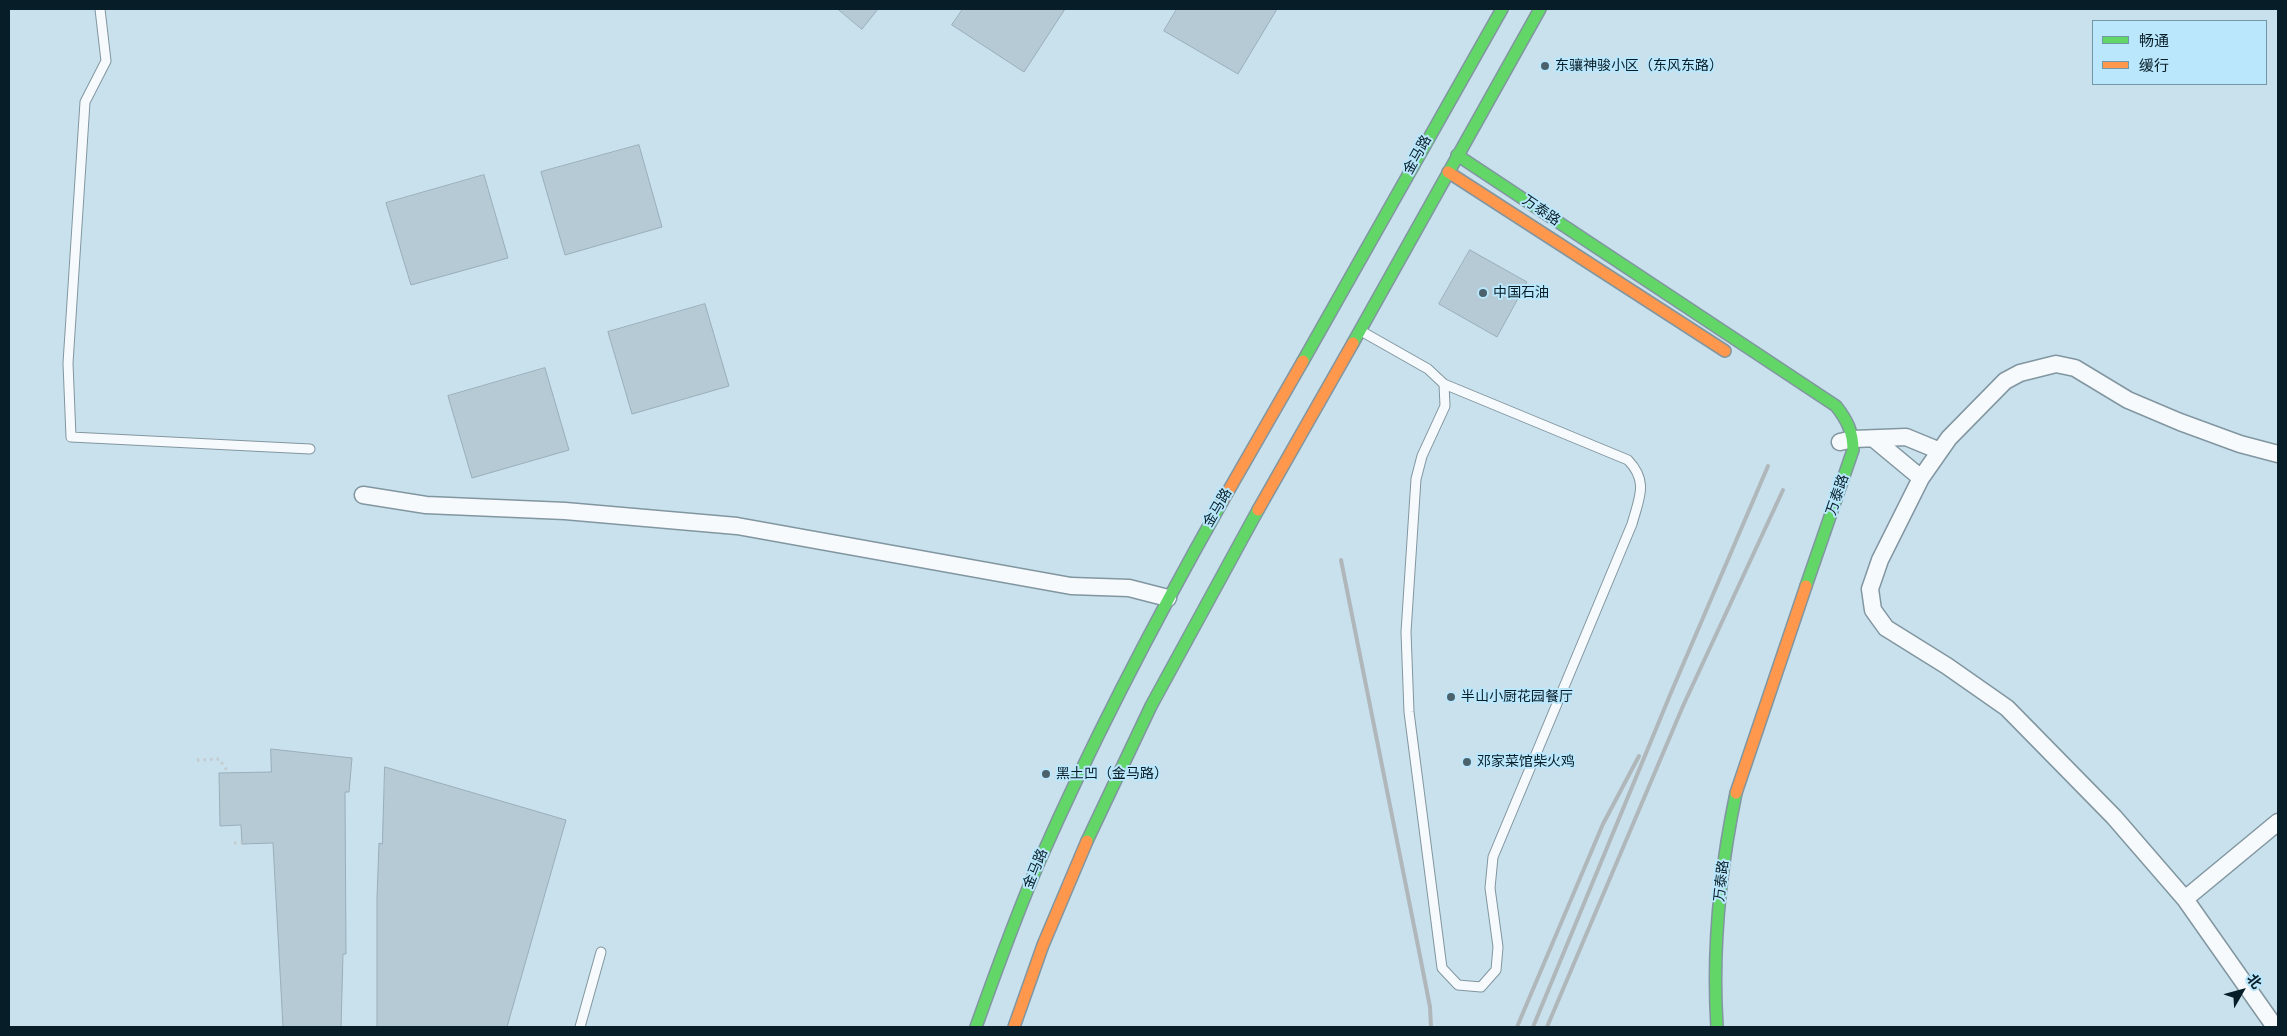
<!DOCTYPE html>
<html>
<head>
<meta charset="utf-8">
<style>
  body { margin:0 }
  #map { position:relative; width:2287px; height:1036px; overflow:hidden; background:#c9e1ed; font-family:"Varela Round","Noto Sans SC",sans-serif }
  canvas { display:block }
  .frame { position:absolute; inset:0; border:10px solid #071e28; pointer-events:none }
  .legend { position:absolute; left:2092px; top:20px; width:175px; height:65px; box-sizing:border-box; background:#bae7fc; border:1px solid #7297a7; margin:0; padding:6px 9px; list-style:none; font-size:15px; color:#071e28 }
  .legend li { display:flex; align-items:center; gap:10px; height:25px }
  .legend b { width:25px; border:1px solid #7297a7 }
  .north { position:absolute; left:2217px; top:966px; width:50px; height:50px; -webkit-text-stroke:4px #bae7fc; paint-order:stroke; rotate:52deg; font-size:14px; font-weight:700; line-height:20px; text-align:center; color:#071e28 }
  .north::after { content:''; display:block; margin:auto; width:18px; height:22px; background:#071e28; clip-path:polygon(50% 0,100% 100%,50% 72%,0 100%) }
</style>
</head>
<body>
<div id="map">
<canvas width="2287" height="1036"></canvas>
<div class="frame"></div>
<ul class="legend">
<li><b style="height:6px;background:#63d668"></b>畅通</li>
<li><b style="height:6px;background:#ff974d"></b>缓行</li>
</ul>
<div class="north">北</div>
</div>
<script>
const ctx = document.querySelector('canvas').getContext('2d');
ctx.lineJoin = 'round';
function fill(path, color) { ctx.fillStyle = color; ctx.fill(path, 'evenodd'); }
function trace(path, color, width, dash) { ctx.strokeStyle = color; ctx.lineWidth = width; ctx.lineCap = dash ? 'butt' : 'round'; ctx.setLineDash(dash || []); ctx.stroke(path); }
function write(font, color, halo, rows, align = 'center') {
  ctx.font = font + ' "Varela Round","Noto Sans SC",sans-serif'; ctx.lineWidth = 4; ctx.setLineDash([]); ctx.textBaseline = 'middle'; ctx.strokeStyle = halo; ctx.fillStyle = color; for (const [text, x, y, turn = 0] of rows) {
    ctx.save(); ctx.translate(x, y); ctx.rotate((+turn || 0) * Math.PI / 180); ctx.textAlign = isNaN(turn) ? turn : align; if (halo) ctx.strokeText(text, 0, 0); ctx.fillText(text, 0, 0); ctx.restore();
  }
}
const building = new Path2D(`
  M838,9H878L862,29Z
  M963,9H1065L1024,72L952,25Z
  M1177,9H1277L1238,74L1164,31Z
  M639,145L662,227L565,255L541,172Z
  M484,175L508,258L411,285L386,203Z
  M1470,250L1527,282L1497,337L1439,304Z
  M705,304L729,386L632,414L608,332Z
  M545,368L569,450L472,478L448,396Z
  M271,749L352,758L349,792H345L346,954H343L341,1027H283L273,843L242,844L241,825L220,826L219,773L271,772Z
  M385,767L566,820L507,1027H377V898L379,843L382,844Z`);
const path = new Path2D(`
  M197,760L219,759L229,773
  M234,843H242`);
const lane = new Path2D(`
  M100,9L106,61L85,102L68,363L71,437L310,449
  M1361,331L1428,369L1444,384L1445,406L1422,456L1416,479L1406,632L1409,712L1442,968L1458,985L1481,987L1496,970L1498,947L1490,888L1493,857L1632,524C1639,498 1649,482 1628,460L1444,384
  M580,1027L601,952`);
const street = new Path2D(`
  M1874,439L1921,478
  M1840,442L1853,439L1906,437L1940,451
  M363,495L426,505L565,511L737,526L1071,586L1129,588L1168,598
  M2185,899L2278,822
  M2275,1027L2185,899L2114,817L2007,708L1947,666L1886,628L1873,610L1870,589L1880,560L1921,478L1949,438L2005,381L2020,373L2056,364L2075,368L2128,400L2180,422L2240,444L2278,454`);
const fast = new Path2D(`
  M1457,155L1836,406C1847,420 1853,432 1853,450L1806,586
  M1353,343L1540,9
  M1303,361L1502,9
  M1087,841L1151,706L1258,510
  M976,1027C996,971 1016,915 1040,860C1094,737 1156,619 1222,502
  M1717,1027C1712,949 1720,870 1736,793`);
const slow = new Path2D(`
  M1448,172L1725,351
  M1222,502L1303,361
  M1258,510L1353,343
  M1736,793L1806,586
  M1014,1027L1043,945L1087,841`);
const rail = new Path2D(`
  M1341,560L1419,951L1430,1007L1431,1027
  M1517,1027L1603,824L1639,756
  M1533,1027L1670,695L1768,466
  M1547,1027L1683,706L1783,490`);
const markers = [
  [1545,66,5,"#4b626d"],
  [1483,293,5,"#4b626d"],
  [1451,697,5,"#4b626d"],
  [1467,762,5,"#4b626d"],
  [1046,774,5,"#4b626d"]
];
const poiNames = [
  ["东骧神骏小区（东风东路）",1555,66],
  ["中国石油",1493,293],
  ["半山小厨花园餐厅",1461,697],
  ["邓家菜馆柴火鸡",1477,762],
  ["黑土凹（金马路）",1056,774]
];
const streetNames = [
  ["金马路",1418,155,-61],
  ["万泰路",1541,211,34],
  ["万泰路",1838,495,-71],
  ["金马路",1218,508,-60],
  ["金马路",1036,869,-68],
  ["万泰路",1722,881,-84]
];
fill(building, '#b5cad5');
trace(building, '#99aeb8', 1);
trace(lane, '#8196a0', 11);
trace(street, '#8196a0', 19);
trace(fast, '#8196a0', 14);
trace(slow, '#8196a0', 14);
trace(path, '#c4ccd0', 3, [2.5, 4]);
trace(lane, '#f7fafc', 9);
trace(street, '#f7fafc', 16);
trace(fast, '#63d668', 11);
trace(slow, '#ff974d', 11);
trace(rail, '#b0b7bb', 4);
for (const [x, y, r, color] of markers) { const dot = new Path2D(); dot.arc(x, y, r, 0, 2 * Math.PI); ctx.fillStyle = color; ctx.fill(dot); trace(dot, '#bae7fc', 2); }
write('14px', '#071e28', '#bae7fc', poiNames, 'left');
write('14px', '#071e28', '#bae7fc', streetNames);
</script>
</body>
</html>
